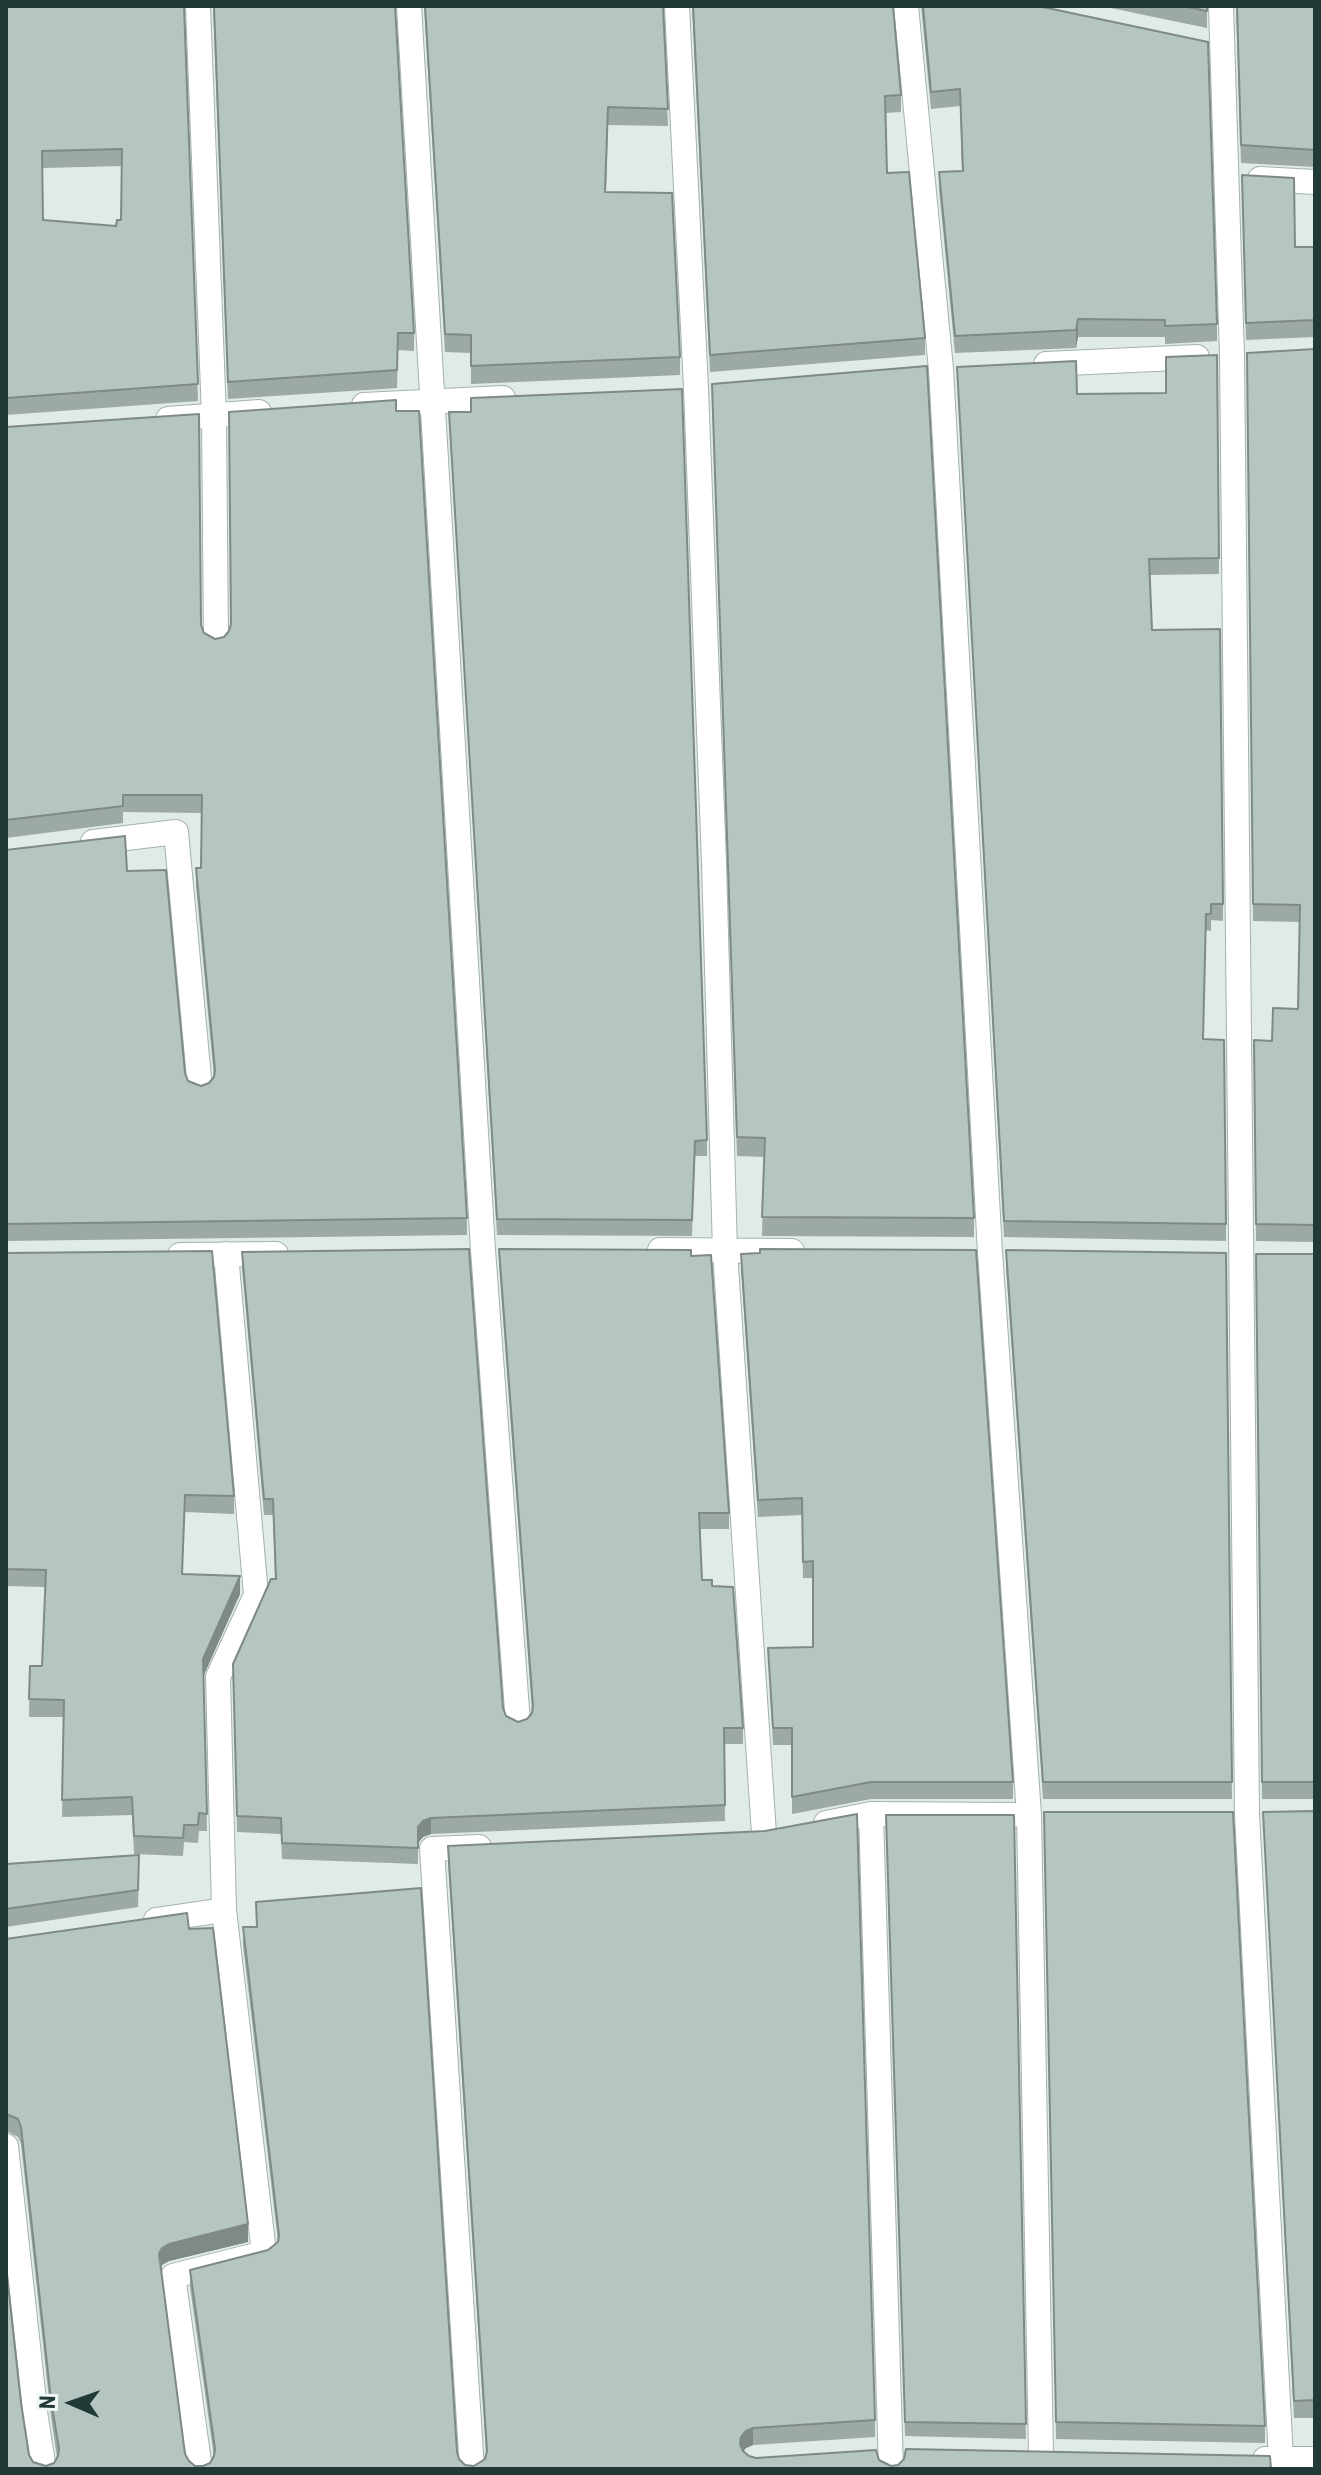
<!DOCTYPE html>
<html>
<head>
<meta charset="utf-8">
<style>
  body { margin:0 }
  #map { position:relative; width:1321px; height:2475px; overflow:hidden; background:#e0eae8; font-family:"Roboto Condensed",sans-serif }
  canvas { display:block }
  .frame { position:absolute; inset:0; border:8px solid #213a38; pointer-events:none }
  .north { position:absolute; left:32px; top:2363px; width:80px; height:80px; -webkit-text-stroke:6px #f0f7f5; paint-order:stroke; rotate:272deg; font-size:22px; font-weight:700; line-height:32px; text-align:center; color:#213a38 }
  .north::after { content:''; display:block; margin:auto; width:28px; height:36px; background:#213a38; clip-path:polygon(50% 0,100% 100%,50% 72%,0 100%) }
</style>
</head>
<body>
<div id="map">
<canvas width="1321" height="2475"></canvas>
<div class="frame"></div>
<div class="north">N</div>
</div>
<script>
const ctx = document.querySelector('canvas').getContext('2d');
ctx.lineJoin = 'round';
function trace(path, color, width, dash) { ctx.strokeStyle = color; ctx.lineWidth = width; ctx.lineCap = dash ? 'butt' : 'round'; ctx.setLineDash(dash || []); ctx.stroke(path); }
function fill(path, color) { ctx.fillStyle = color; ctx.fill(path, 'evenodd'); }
const minor = new Path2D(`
  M198,6L214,416L216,642
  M409,6L483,1250L518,1723
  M677,6L696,388L714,863L725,1251L764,1834
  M906,6L941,369L990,1252L1029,1815L1041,2455
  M1221,6L1232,356L1247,1814L1281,2459
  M1260,179L1315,182
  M1046,364L1197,357
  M364,405L503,398
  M168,419L259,412
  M93,842L176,832L200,1089
  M660,1250L792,1251
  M180,1255L276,1254
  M871,1814L891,2469
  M826,1823L871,1814L1013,1815
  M156,1920L224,1910
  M6,2146L36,2419L44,2469
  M1265,2459H1315
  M200,2469L173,2276L264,2253L224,1910L218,1677L256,1595L226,1254
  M472,2469L432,1849L479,1847`);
const wall = new Path2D(`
  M6,6H184L198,401L6,415ZM122,166L121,220L116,226L43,220L42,168Z
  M213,6H395L414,333V351L398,350L397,388L228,399Z
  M424,6H663L668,126L608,125L606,192L680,357V375L471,384V353L445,352Z
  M692,6H893L901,95V112L886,113L887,173L925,338V355L710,372Z
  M921,6H1038L1217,324V341L1165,344V337H1078L1076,348L955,353L939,189V172L962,171L960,106L931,109Z
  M1101,6H1207V28Z
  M1236,6H1315V167L1241,163Z
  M1242,193L1295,247H1315V337L1246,340Z
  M1315,349V1242L1256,1241L1254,1040L1272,1041L1298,1009L1300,922L1253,921L1247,353Z
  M1217,355L1219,574L1150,575L1152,630L1223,904V921L1211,920V931L1206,930L1203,1039L1226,1224V1241L1004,1237L957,367L1077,394L1166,393Z
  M712,384L974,1218V1237L762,1236L764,1157L737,1156Z
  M396,411L467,1218V1235L6,1241V850L127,871L188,1081L201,1086L209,1083L214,1077L196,886V868H201V813L123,812V823L6,838V427L201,625L204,633L215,639L224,637Z
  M449,412L707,1140V1156H695L692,1236L497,1235Z
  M499,1249L691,1256L729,1513V1529H700L702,1580L712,1586L743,1728V1744H724L725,1821L431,1834L423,1837L418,1843V1864L282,1859L281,1834L237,1832L233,1664L275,1579L273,1515H264L242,1268V1252L503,1708L506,1716L518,1722L527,1719L532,1711L499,1265Z
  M1006,1250L1226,1253L1232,1799H1043L1006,1267Z
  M6,1253L234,1496V1514L185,1512L182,1574L240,1594L203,1676L207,1831H199L198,1843L184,1842L183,1856L134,1854L132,1815L62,1817L64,1717H29L30,1666H42L45,1587L6,1586Z
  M741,1254L1013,1782V1799H871L792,1814V1745H773L768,1648L813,1647V1578H803L802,1515L758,1517L741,1270Z
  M1256,1254H1315V1799H1262Z
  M1315,1811V2418H1294L1263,1812Z
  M1044,1812L1265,2426V2443L1056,2439Z
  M1014,1815L1026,2439L905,2436L886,1829Z
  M448,1846L875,2420V2437L753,2445L746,2448L743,2452L749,2456L756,2458L879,2460L891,2466L6,2469L21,2403L29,2455L33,2462L46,2466L54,2463L57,2457L51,2417L21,2144L18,2137L6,2131V1939L189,1929L248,2242L169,2261L162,2265L161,2268L185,2454L189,2461L195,2466H203L210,2463L214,2457L190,2287V2270L268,2250L278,2242L243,1945V1927H256V1902L459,2459L465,2465L474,2466L485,2459L486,2454L448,1863Z
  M6,1864L139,1873L138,1907L6,1927Z`);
const shadedWall = new Path2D(`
  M1078,319V337L1076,348V330Z
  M240,1576V1594L203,1677V1659Z
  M431,1818V1834L423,1837L418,1843V1864V1827L423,1821Z
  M248,2224V2242L169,2261L162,2265L159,2272V2254L162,2248L169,2244Z
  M753,2428V2445L746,2448L741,2454L740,2444L741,2437L746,2431Z`);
const building = new Path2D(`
  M6,6H184L198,384L6,398ZM122,149L121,220H117L116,226L43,220L42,151Z
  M214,6H395L414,333H398L397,370L228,382Z
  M425,6H663L668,109L608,107L605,192L672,193L680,357L471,366V335L445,334Z
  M693,6H893L901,95L885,96L887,173L909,172L925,338L710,355Z
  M923,6H1038L1208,42L1217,324L1165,326V320L1078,319L1076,330L955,336L939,172L963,171L960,89L931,92Z
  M1183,6H1207V11Z
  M1237,6H1315V150L1241,145Z
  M1242,175L1294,178L1295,247H1315V320L1246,323Z
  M1315,349V1225L1256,1224L1254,1040L1272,1041L1273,1008L1298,1009L1300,905L1253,904L1247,353Z
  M1217,355L1219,558L1149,559L1152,630L1220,629L1223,904H1211V914H1206L1203,1039L1224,1040L1226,1224L1004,1221L957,367L1076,361L1077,394L1166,393V357Z
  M927,366L974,1218L762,1217L765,1138L737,1137L712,384Z
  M682,389L707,1140L695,1141L692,1220L497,1219L449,412H471V398Z
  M396,400V411H419L467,1218L6,1224V850L125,836L127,871L166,870L185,1073L188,1081L201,1086L209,1083L214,1077L215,1070L196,868H201L202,795H123V806L6,820V427L199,414L201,625L204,633L215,639L224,637L229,631L231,624L229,412Z
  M469,1249L503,1708L506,1716L518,1722L527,1719L532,1713L533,1706L499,1249L691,1250V1256L711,1255L729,1513H699L702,1580H712V1586L733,1587L743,1728H724L725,1805L431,1818L423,1821L418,1827V1848L282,1843L281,1818L237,1816L233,1664L271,1579H276L273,1499H264L242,1252Z
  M760,1249L976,1250L1013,1782H871L792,1797V1728H773L768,1648L813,1647V1561L803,1562L802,1498L758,1500L741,1254L760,1253Z
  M1006,1250L1226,1253L1232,1782H1043Z
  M212,1251L234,1496L185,1495L182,1574L240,1576L203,1659L207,1814L199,1813L198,1825H184L183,1838L134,1836L132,1797L62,1800L64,1700L29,1699L30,1666H42L46,1570L6,1569V1253Z
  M1256,1254H1315V1782H1262Z
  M1315,1811V2400L1294,2401L1263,1812Z
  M1044,1812H1233L1265,2426L1056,2422Z
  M857,1814L875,2420L753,2428L746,2431L741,2437L740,2444L743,2451L749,2456L756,2458L876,2450L879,2460L891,2466L898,2465L904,2459L906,2449L1270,2456L1271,2469H6V2266L21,2403L29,2455L33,2462L46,2466L54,2463L58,2456L59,2449L51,2400L21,2127L18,2119L6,2114V1939L187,1913L189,1929L213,1928L248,2224L169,2244L162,2248L159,2254L185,2454L189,2461L195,2466H203L210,2463L214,2456L215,2449L190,2270L268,2250L278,2242L279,2235L243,1927H257L256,1902L421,1888L457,2452L459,2459L465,2465L474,2466L485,2459L487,2451L448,1846L765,1831Z
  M886,1815H1014L1026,2424L905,2422Z
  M139,1855L138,1890L6,1909V1864Z`);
trace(minor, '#a3b2b0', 26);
trace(minor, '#fff', 24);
fill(wall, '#9ca9a6');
fill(shadedWall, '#7f8a87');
fill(building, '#b5c5c1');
trace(building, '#7f8a87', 2);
</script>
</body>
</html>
